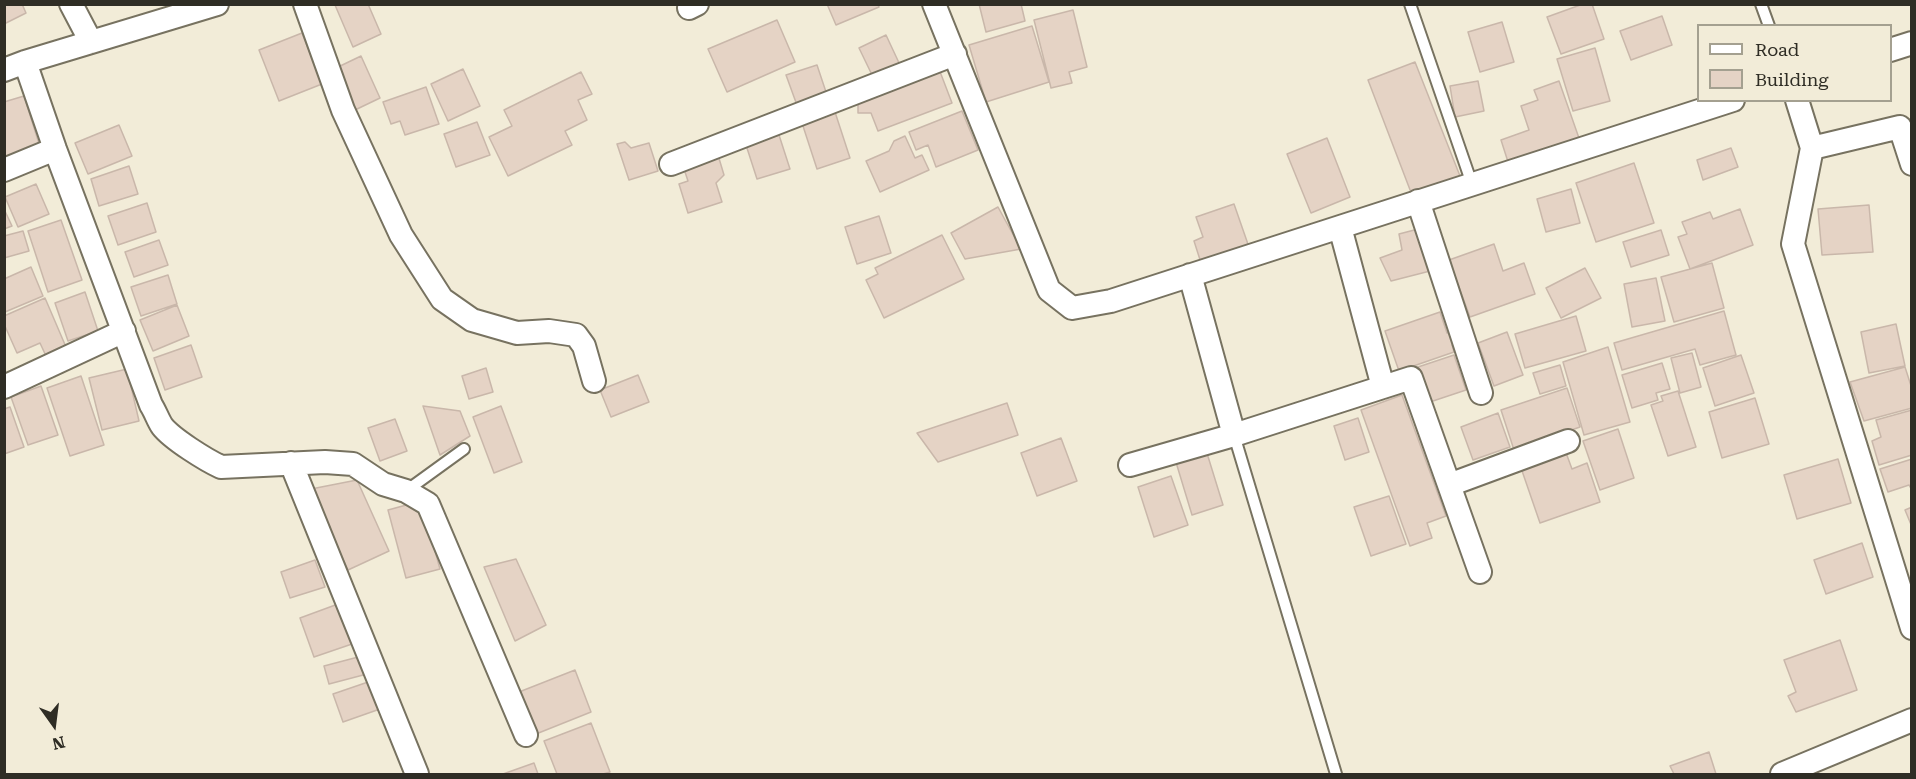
<!DOCTYPE html>
<html>
<head>
<meta charset="utf-8">
<style>
  body { margin:0 }
  #map { position:relative; width:1916px; height:779px; overflow:hidden; background:#f2ecd8; font-family:"Roboto Serif",serif }
  canvas { display:block }
  .frame { position:absolute; inset:0; border:6px solid #2f2d25; pointer-events:none }
  .legend { position:absolute; left:1697px; top:24px; width:195px; height:78px; box-sizing:border-box; background:#f2ecd8; border:2px solid #a4a090; margin:0; padding:8px 10px; list-style:none; font-size:18px; color:#2f2d25 }
  .legend li { display:flex; align-items:center; gap:12px; height:30px }
  .legend b { width:30px; border:2px solid #a4a090 }
  .north { position:absolute; left:24px; top:695px; width:60px; height:60px; -webkit-text-stroke:4px #f2ecd8; paint-order:stroke; rotate:166deg; font-size:16px; font-weight:700; line-height:24px; text-align:center; color:#2f2d25 }
  .north::after { content:''; display:block; margin:auto; width:21px; height:27px; background:#2f2d25; clip-path:polygon(50% 0,100% 100%,50% 72%,0 100%) }
</style>
</head>
<body>
<div id="map">
<canvas width="1916" height="779"></canvas>
<div class="frame"></div>
<ul class="legend">
<li><b style="height:8px;background:#fff"></b>Road</li>
<li><b style="height:16px;background:#e5d3c5"></b>Building</li>
</ul>
<div class="north">N</div>
</div>
<script>
const ctx = document.querySelector('canvas').getContext('2d');
ctx.lineJoin = 'round';
function fill(path, color) { ctx.fillStyle = color; ctx.fill(path, 'evenodd'); }
function trace(path, color, width, dash) { ctx.strokeStyle = color; ctx.lineWidth = width; ctx.lineCap = dash ? 'butt' : 'round'; ctx.setLineDash(dash || []); ctx.stroke(path); }
const building = new Path2D(`
  M4,4H22L26,13L4,24Z
  M337,4H368L381,34L353,47L335,5Z
  M827,4H878L879,7L836,25Z
  M979,4H1021L1025,21L986,32Z
  M1583,4H1592L1604,39L1561,54L1547,17Z
  M1073,10L1087,67L1069,72L1072,83L1051,88L1034,20Z
  M1662,16L1672,45L1631,60L1620,31Z
  M777,20L795,62L727,92L708,49Z
  M1502,22L1514,62L1480,72L1468,32Z
  M1032,26L1049,82L986,102L969,45Z
  M302,33L322,84L279,101L259,50Z
  M886,35L900,65L873,77L859,48Z
  M1595,48L1610,101L1573,111L1557,59Z
  M361,56L380,98L355,110L336,68Z
  M1415,62L1460,176L1412,195L1368,80Z
  M817,65L828,98L798,108L786,75Z
  M463,69L480,106L448,121L431,84Z
  M939,69L952,103L878,131L871,113H858V100Z
  M581,72L592,94L578,100L587,120L565,131L572,145L508,176L489,137L512,126L504,110Z
  M1478,81L1484,111L1455,117L1450,86Z
  M1559,81L1580,141L1509,165L1501,140L1529,130L1521,106L1538,100L1534,90Z
  M426,87L439,124L405,135L400,121L391,124L383,102Z
  M24,96L41,150L4,161V102Z
  M962,111L978,150L936,167L928,145L916,150L909,132Z
  M835,112L850,158L817,169L802,123Z
  M477,122L490,155L456,167L444,134Z
  M119,125L132,156L88,174L75,143Z
  M779,135L790,169L757,179L746,145Z
  M905,136L915,158L922,155L929,170L880,192L866,161L889,151L894,141Z
  M1327,138L1350,197L1311,213L1287,154Z
  M625,142L631,148L649,143L658,171L629,180L617,144Z
  M1731,148L1738,167L1703,180L1697,160Z
  M718,155L724,175L716,183L722,202L688,213L679,184L688,181L683,166Z
  M1634,163L1654,223L1596,242L1576,183Z
  M129,166L138,194L99,206L91,179Z
  M36,184L49,214L18,227L5,197Z
  M1571,189L1580,223L1546,232L1537,199Z
  M147,203L156,232L118,245L108,216Z
  M1234,204L1250,250L1202,266L1194,241L1203,237L1196,217Z
  M1869,205L1873,252L1822,255L1818,209Z
  M998,207L1021,249L965,259L951,233Z
  M4,209L12,226L4,229Z
  M1740,209L1753,245L1690,269L1678,237L1687,234L1682,222L1710,212L1713,219Z
  M879,216L891,253L857,264L845,227Z
  M61,220L82,280L48,292L28,231Z
  M1422,228L1434,270L1391,281L1380,258L1402,250L1399,234Z
  M1661,230L1669,255L1631,267L1623,242Z
  M23,231L29,251L4,258V236Z
  M942,235L964,279L884,318L866,280L878,274L875,268Z
  M159,240L168,265L134,277L125,252Z
  M1494,244L1503,271L1524,263L1535,294L1470,317L1449,260Z
  M1712,263L1724,308L1674,322L1661,277Z
  M31,267L43,296L5,312L4,279Z
  M1585,268L1601,298L1561,318L1546,288Z
  M168,275L177,304L141,316L131,287Z
  M1656,278L1665,321L1632,327L1624,284Z
  M85,292L98,331L68,341L55,303Z
  M45,298L66,347L46,356L40,343L17,353L4,324V316Z
  M177,305L189,336L153,351L140,320Z
  M1724,311L1736,355L1700,365L1695,349L1622,370L1614,343Z
  M1440,312L1447,333L1456,330L1460,342L1452,345L1454,352L1399,371L1385,331Z
  M1576,316L1586,351L1525,368L1515,334Z
  M1896,324L1905,366L1869,373L1861,332Z
  M1507,332L1523,375L1494,386L1478,343Z
  M191,345L202,377L165,390L154,358Z
  M1608,347L1630,422L1584,435L1563,362Z
  M1692,353L1701,387L1680,393L1671,358Z
  M1454,355L1466,390L1427,403L1415,368Z
  M1741,355L1754,393L1715,406L1703,368Z
  M1662,363L1670,389L1656,393L1658,400L1632,408L1622,375Z
  M1560,365L1566,386L1540,394L1533,373Z
  M1905,367L1912,389V408L1864,421L1850,382Z
  M486,368L493,392L469,399L462,376Z
  M127,369L139,421L102,430L89,378Z
  M638,375L649,402L611,417L600,390Z
  M81,376L104,445L70,456L47,388Z
  M41,386L58,435L28,445L11,397Z
  M1567,388L1580,427L1514,450L1501,410Z
  M1678,391L1696,447L1668,456L1651,405L1663,401L1661,396Z
  M1402,395L1446,516L1427,523L1432,538L1410,546L1361,410Z
  M1755,398L1769,444L1722,458L1709,412Z
  M1007,403L1018,435L938,462L917,433Z
  M423,406L460,411L470,436L440,455Z
  M501,406L522,462L494,473L473,417Z
  M10,407L24,447L4,454V409Z
  M1912,410V455L1879,465L1872,441L1881,437L1876,420Z
  M1498,413L1510,447L1473,460L1461,427Z
  M1358,418L1369,452L1345,460L1334,426Z
  M395,419L407,451L380,461L368,428Z
  M1618,429L1634,478L1600,490L1583,441Z
  M1061,438L1077,481L1037,496L1021,453Z
  M1206,450L1223,505L1192,515L1175,459Z
  M1565,450L1572,469L1587,463L1600,502L1540,523L1520,465Z
  M1838,459L1851,503L1797,519L1784,475Z
  M1912,459V490L1909,485L1888,492L1880,469Z
  M1171,476L1188,525L1154,537L1138,487Z
  M357,480L389,551L348,570L311,489Z
  M1389,496L1406,544L1371,556L1354,507Z
  M421,501L440,569L406,578L388,510Z
  M1912,507V527L1905,510Z
  M1862,543L1873,577L1826,594L1814,560Z
  M516,559L546,625L515,641L484,567Z
  M315,560L325,587L290,598L281,572Z
  M338,604L352,644L314,657L300,618Z
  M1840,640L1857,690L1796,712L1788,696L1796,692L1784,660Z
  M362,656L367,674L329,684L324,666Z
  M575,670L591,712L536,734L519,692Z
  M371,681L380,709L343,722L333,694Z
  M591,723L610,772L603,774H557L544,741Z
  M1709,752L1716,774H1674L1670,766Z
  M534,763L538,774H503Z`);
const lane = new Path2D(`
  M1410,4L1472,184
  M1761,4L1769,26
  M1234,435L1336,774
  M406,491L464,449`);
const street = new Path2D(`
  M71,4L91,42
  M305,4L343,110L401,235L442,299L472,320L517,333L549,331L576,335L584,346L594,381
  M934,4L1049,290L1072,308L1111,301L1733,100
  M689,8L697,4
  M1890,50L1912,43
  M25,62L55,149L151,405C155,411 158,420 162,426C172,439 206,460 221,467L325,462L353,464L383,484L406,491L428,504L526,735
  M4,70L25,62L217,4
  M1797,100L1812,148L1793,244L1912,628
  M1812,148L1900,127L1912,164
  M671,164L955,54
  M4,170L55,149
  M1418,201L1481,393
  M1340,227L1383,387
  M1190,275L1234,435
  M4,387L124,331
  M291,463L417,774
  M1130,465L1234,435L1411,378L1480,572
  M1449,485L1568,441
  M1782,774L1912,720`);
fill(building, '#e5d3c5');
trace(building, '#c9b7aa', 1.5);
trace(lane, '#777260', 14);
trace(street, '#777260', 26);
trace(lane, '#fff', 10);
trace(street, '#fff', 22);
</script>
</body>
</html>
